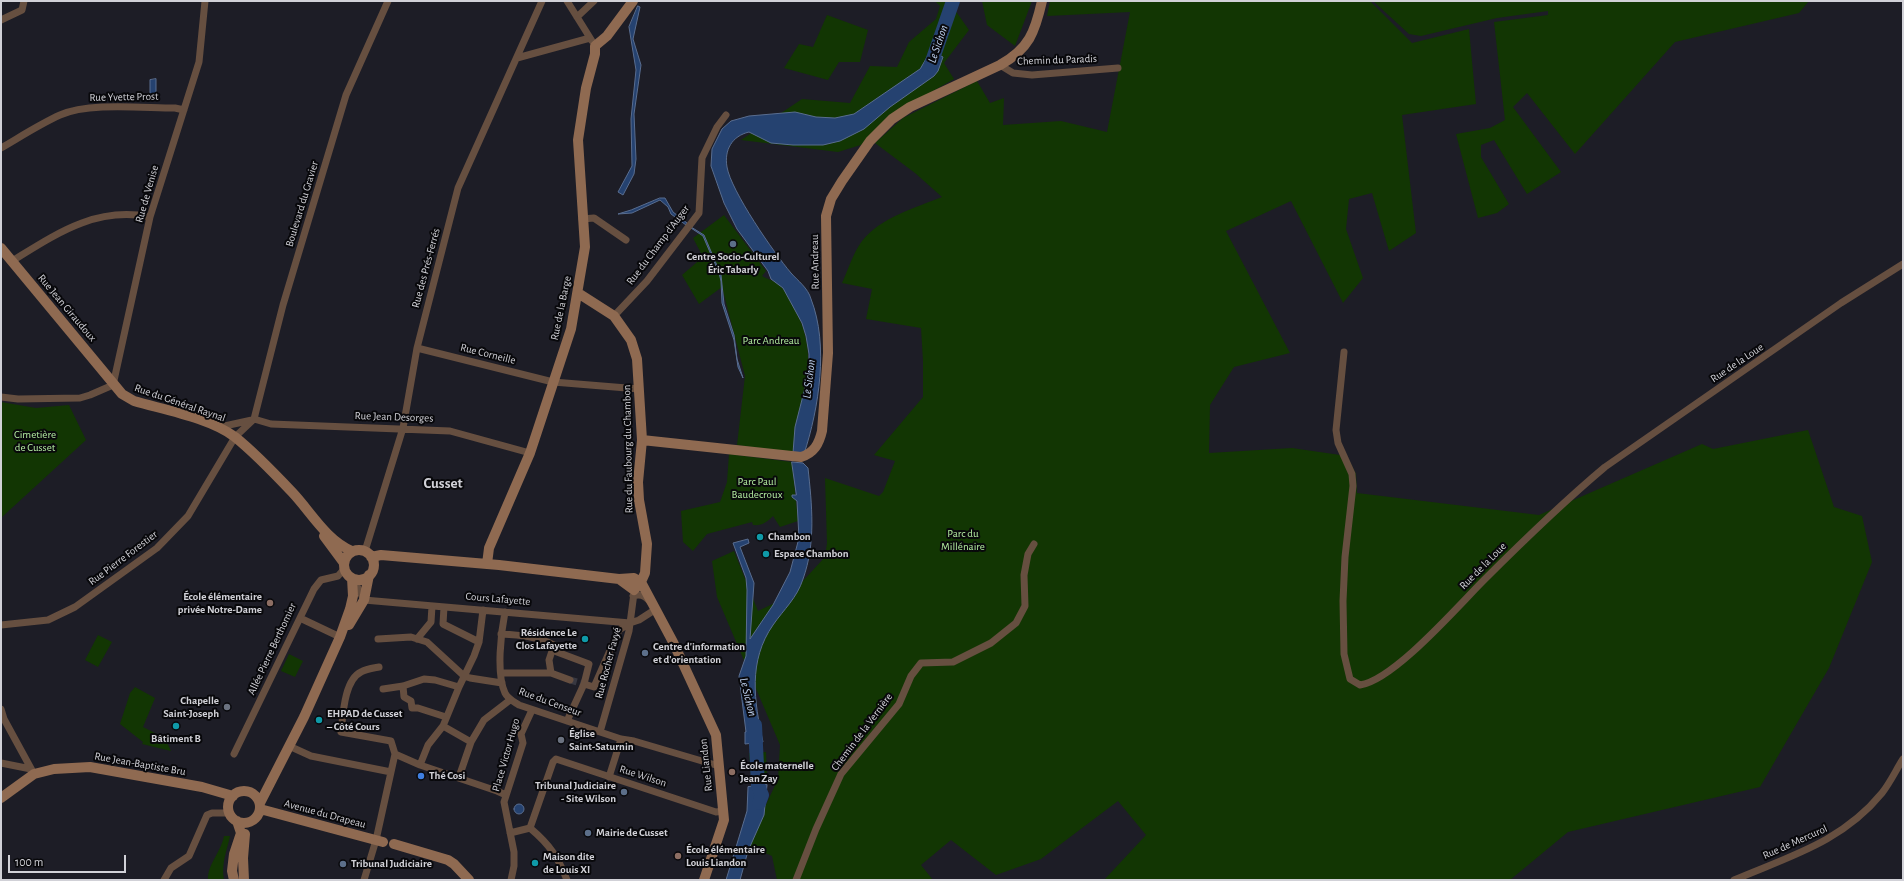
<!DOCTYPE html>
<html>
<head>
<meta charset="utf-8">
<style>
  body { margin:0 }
  #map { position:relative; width:1904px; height:881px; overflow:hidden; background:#1d1d26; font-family:"Alegreya Sans",sans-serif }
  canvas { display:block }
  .frame { position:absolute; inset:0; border:2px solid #d1d1d7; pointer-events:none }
  .scale { position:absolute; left:8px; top:855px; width:118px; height:18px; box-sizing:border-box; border:2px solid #d1d1d7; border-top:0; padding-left:5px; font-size:12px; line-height:14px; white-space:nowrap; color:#d1d1d7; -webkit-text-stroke:3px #08080b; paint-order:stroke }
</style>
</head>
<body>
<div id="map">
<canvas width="1904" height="881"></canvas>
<div class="frame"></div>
<div class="scale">100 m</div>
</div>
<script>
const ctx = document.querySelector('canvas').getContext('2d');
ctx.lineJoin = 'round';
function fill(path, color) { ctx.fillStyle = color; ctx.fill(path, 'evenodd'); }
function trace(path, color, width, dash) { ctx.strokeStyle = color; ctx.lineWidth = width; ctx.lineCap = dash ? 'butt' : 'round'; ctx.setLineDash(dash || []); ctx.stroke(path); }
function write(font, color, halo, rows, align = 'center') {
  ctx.font = font + ' "Alegreya Sans",sans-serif'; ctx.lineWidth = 4; ctx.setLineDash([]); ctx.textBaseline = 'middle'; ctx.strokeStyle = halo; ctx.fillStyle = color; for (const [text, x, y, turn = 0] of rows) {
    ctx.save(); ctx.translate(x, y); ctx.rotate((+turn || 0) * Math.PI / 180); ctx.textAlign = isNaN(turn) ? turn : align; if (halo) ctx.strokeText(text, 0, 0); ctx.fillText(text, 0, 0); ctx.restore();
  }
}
const green = new Path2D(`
  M935,1H954L955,10L969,30L944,63L954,79L891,115L864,144L838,152L741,140L802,99L850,103L870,66L897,67L909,42L936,19L940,6Z
  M982,1H1032L1015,46L987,25Z
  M1050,1H1370L1412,43L1469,29L1476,104L1402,115L1416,233L1389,251L1372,193L1349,199L1346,229L1363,278L1343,303L1291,201L1226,231L1290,353L1234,367L1210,405L1209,453L1292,448L1347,456L1356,474L1357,493L1539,515L1702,444L1713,449L1808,430L1834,507L1862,516L1872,562L1829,668L1760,787L1568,832L1510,880H1104L1146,835L1118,801L1041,859L996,875L951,840L921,865L933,880H777L772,856L747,845L778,779L780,745L717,597L712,561L734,551L758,611L789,596L825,557L827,543L825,478L879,496L883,492L895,461L874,455L923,397V361L921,328L866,319L872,289L842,283C848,270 853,253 862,241C881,217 915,208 942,197L915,173L875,143L903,118L977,81L990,103L1004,98L1003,125L1061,121L1107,132L1130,12L1047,16Z
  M1373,1H1809L1799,13L1675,42L1575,154L1527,93L1513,107L1561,172L1527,194L1494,140L1481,145V157L1509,204L1497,213L1478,218L1456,134L1490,128L1505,120L1494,22L1548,15V11L1497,18L1421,36L1409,34Z
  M827,15L868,30L860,62H839L828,80L784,68L799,44L813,47Z
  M724,215L766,271L762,276C767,279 773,280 778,284C785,289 789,298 793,306C824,360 799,398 793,453L737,445L745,376L722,287L699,304L682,275L703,257L693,238Z
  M1,402L36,408L69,405L86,440L1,518Z
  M729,454L792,462L798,521L780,527L773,516C767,522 762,526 753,525L752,522L707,534L693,551L683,542L681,511L720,502L727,482Z
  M98,635L112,642L98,667L85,660Z
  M289,654L303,661L295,677L281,671Z
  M135,687L155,698L143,727L165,738L171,751L142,744L143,742L120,724L130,693Z
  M766,752L767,777H751L749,753Z
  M224,836H230C227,851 221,863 224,880H208C207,865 221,852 224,836Z`);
const water = new Path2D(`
  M638,6L640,7L633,39L641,65L634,114L636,159L634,174L623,195L618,192L632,166L631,119L636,70L629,27Z
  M931,51L943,57L938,71L934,76L890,107L864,129L840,141L823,145H793L771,143L749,132C732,136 724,150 727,167C731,191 774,253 791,273C798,281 808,288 811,299C829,345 819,408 804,454L793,453L795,427L809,372V354L806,336L802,323L783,288L771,279L768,271L737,229L724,203L711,166L712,149L722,129L731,121L749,116L795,112L816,117L835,118L854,114L920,69Z
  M156,79V94H150V80Z
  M660,198H665L673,212L687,223L686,225L671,214L668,207L660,200L632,213L618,214L631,210Z
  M691,227L704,235L721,275L724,304L734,335L737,359L743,378L738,367L734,340L722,303L721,281L719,273L703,236L691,228Z
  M792,462L803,463L808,468C812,505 816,543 803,579C797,598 784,609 773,625C748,661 754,701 763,742L745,744V732H746L739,676L746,656L747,590L746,578L733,543L748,539L749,543L740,547L754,583L750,639L773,605L790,572L799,538L797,501L792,497V495H796Z
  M767,785L764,815L748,851L740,880H726L747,811L748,787Z
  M514 809a5 5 0 1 1 10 0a5 5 0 1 1-10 0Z`);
const river = new Path2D(`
  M929,70L953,1
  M755,725L758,786L762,795L759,803`);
const streetTunnel = new Path2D(`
  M570,680L584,684`);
const street = new Path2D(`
  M567,1L592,41
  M577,17L594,1
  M1,20L22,10L24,1
  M517,58L590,38
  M1000,65L1013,73L1032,75L1118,68
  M1,148C20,137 40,124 60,115C89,102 143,108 175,108L184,110
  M582,219L594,218L626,240
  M12,261C56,234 96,206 150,217
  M614,316L647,281L699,213L702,158L717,127L726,115
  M417,348L553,382L639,389
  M1344,352L1336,430L1338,443L1352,474L1353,486L1345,557L1343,601L1344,654L1350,679L1360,685C1394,680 1458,606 1484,580C1523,541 1562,503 1605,467L1841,303L1903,264
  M1,397L18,399L80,398L90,395L113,385L150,217L199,62L205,1
  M254,419L271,424L450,431L530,453
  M220,427L252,420
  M365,551L403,428L417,348L458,188L542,1
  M353,578L364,600L630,623
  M444,607L443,624L479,642
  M505,612C501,632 496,674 505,693C508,699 513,701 519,705L621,739L634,741L719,766
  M300,618L340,637
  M1,625L48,620L75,607L157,548L188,516L235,437L254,419L283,305L346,95L388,1
  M501,634C519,635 537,636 554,645L549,660L551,673
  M378,639L411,637L427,642L464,676L470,678L502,683
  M417,639L431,622L432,606
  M557,652L589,664L584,684
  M502,673H551L570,680
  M403,686L404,697L411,701L412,708H418L446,717
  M383,689L403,686L424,679L435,680L459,687
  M1,709L4,719L34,774
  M567,721L584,684L594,687L619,630L630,623L639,620L656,609C649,601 645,592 633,596
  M443,726L471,742
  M600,732L629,631L634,593
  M289,746L311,756L391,772
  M234,754L314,589L321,580L338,576L345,568
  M395,754L420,765L497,791L506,795
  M1,763L31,769
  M420,765L428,745L443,726L459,687L474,656L479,642L483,610
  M459,777L471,742L484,720L510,700
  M609,777L621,739
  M530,828L553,762L556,759L716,812L723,811
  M530,828C550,845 558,857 567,880
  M510,833L530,828
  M164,880L171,868L189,856L207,815L212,813H230
  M364,880L376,840L395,754L391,741L341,732C343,716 344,680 361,672C366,669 374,668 379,667
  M511,880L514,866V852L504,802L523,743L521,734L532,710
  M796,880L816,829L841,774L899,704L911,676L921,663L953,662L991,643L1016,623L1025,606L1024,575L1028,554L1034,544
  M1734,880C1790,856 1842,842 1882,793C1890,783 1896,770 1903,759`);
const secondary = new Path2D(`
  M1,248L122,394L134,401C165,410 210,418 235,437C255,453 274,473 292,492C311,512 326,540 352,551
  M578,293L614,316L631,340L637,359L642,440L638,482L639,500L647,544L645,573L641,582L634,590L619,579
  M642,440L801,457C814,453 819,444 822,431L828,353L826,216L831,199L842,181L870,141L892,119L910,107L1000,65C1029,49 1035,32 1042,1
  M324,536L344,563
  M344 565a15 15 0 1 1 30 0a15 15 0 1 1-30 0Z
  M371,557L381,555L499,565L619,579L634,578L641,582L673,642L716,735L724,820L704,880
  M487,564L489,548L530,453L571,329L585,247L578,140L586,88L595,54V46L607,36L633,1
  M349,625L364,600L369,575
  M228 807a16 16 0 1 1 32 0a16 16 0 1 1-32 0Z
  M1,798L34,774L54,769L90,767L202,787L233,796
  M260,803L304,717L340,637L350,609L353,596L352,578
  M260,809L383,842
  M394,844L448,860L454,864L469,880
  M234,880L232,871L234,854L241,833L237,821
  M244,880L243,858L245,834`);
const markers = [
  [733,244,4,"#5c6f8a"],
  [760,537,4,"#0f9aa8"],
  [766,554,4,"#0f9aa8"],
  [270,603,4,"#8d6e63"],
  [585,639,4,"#0f9aa8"],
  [645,653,4,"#5c6f8a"],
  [227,707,4,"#6b7280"],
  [319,720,4,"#0f9aa8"],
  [176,726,4,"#0f9aa8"],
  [561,740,4,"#6b7280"],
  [732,772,4,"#8d6e63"],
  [421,776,4,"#3f7fe0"],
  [624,792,4,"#5c6f8a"],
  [588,833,4,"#5c6f8a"],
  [678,856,4,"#8d6e63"],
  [535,863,4,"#0f9aa8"],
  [343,864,4,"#5c6f8a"]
];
const streetNames = [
  ["Chemin du Paradis",1057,60,-2],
  ["Rue Yvette Prost",124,97,-1],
  ["Rue de Venise",147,194,-74],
  ["Boulevard du Gravier",302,204,-73],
  ["Rue du Champ d'Auger",658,245,-53],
  ["Rue Andreau",815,262,-91],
  ["Rue des Prés-Ferrés",426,268,-75],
  ["Rue Jean Giraudoux",67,308,50],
  ["Rue de la Barge",561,308,-78],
  ["Rue Corneille",488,354,14],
  ["Rue de la Loue",1737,363,-34],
  ["Rue du Général Raynal",180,403,19],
  ["Rue Jean Desorges",394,417,2],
  ["Rue du Faubourg du Chambon",628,449,-91],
  ["Rue Pierre Forestier",123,558,-37],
  ["Rue de la Loue",1483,566,-45],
  ["Cours Lafayette",498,599,5],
  ["Allée Pierre Berthomier",272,649,-65],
  ["Rue Rocher Favyé",608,663,-75],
  ["Rue du Censeur",550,702,20],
  ["Chemin de la Vernière",862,732,-53],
  ["Place Victor Hugo",506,755,-74],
  ["Rue Jean-Baptiste Bru",140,764,10],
  ["Rue Liandon",706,765,-96],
  ["Rue Wilson",643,776,18],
  ["Avenue du Drapeau",325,814,15],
  ["Rue de Mercurol",1795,842,-24]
];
const poiNames = [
  ["Centre Socio-Culturel",733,257,"center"],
  ["Éric Tabarly",733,270,"center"],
  ["Chambon",768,537],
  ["Espace Chambon",774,554],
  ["École élémentaire",262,597,"right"],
  ["privée Notre-Dame",262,610,"right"],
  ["Résidence Le",577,633,"right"],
  ["Clos Lafayette",577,646,"right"],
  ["Centre d'information",653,647],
  ["et d'orientation",653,660],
  ["Chapelle",219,701,"right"],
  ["Saint-Joseph",219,714,"right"],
  ["EHPAD de Cusset",327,714],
  ["– Côté Cours",327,727],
  ["Église",569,734],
  ["Saint-Saturnin",569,747],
  ["Bâtiment B",176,739,"center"],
  ["École maternelle",740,766],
  ["Jean Zay",740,779],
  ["Thé Cosi",429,776],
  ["Tribunal Judiciaire",616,786,"right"],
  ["- Site Wilson",616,799,"right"],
  ["Mairie de Cusset",596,833],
  ["École élémentaire",686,850],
  ["Louis Liandon",686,863],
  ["Maison dite",543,857],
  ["de Louis XI",543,870],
  ["Tribunal Judiciaire",351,864]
];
const parkNames = [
  ["Parc Andreau",771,341],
  ["Cimetière",35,435],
  ["de Cusset",35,448],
  ["Parc Paul",757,482],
  ["Baudecroux",757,495],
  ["Parc du",963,534],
  ["Millénaire",963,547]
];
const waterNames = [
  ["Le Sichon",938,44,-71],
  ["Le Sichon",809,379,-83],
  ["Le Sichon",748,697,76]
];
const districtNames = [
  ["Cusset",443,483]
];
fill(green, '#123603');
fill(water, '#254270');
trace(water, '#596d8f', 1);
trace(river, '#254270', 14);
trace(streetTunnel, '#383841', 7, [7, 3.5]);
trace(street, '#664f40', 7);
trace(secondary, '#8f6a51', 10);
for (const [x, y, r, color] of markers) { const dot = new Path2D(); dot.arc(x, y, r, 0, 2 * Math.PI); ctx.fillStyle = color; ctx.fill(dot); trace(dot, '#08080b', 1.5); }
write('11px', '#d1d1d7', '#08080b', streetNames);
write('bold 11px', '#d1d1d7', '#08080b', poiNames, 'left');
write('11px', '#b5eea2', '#08080b', parkNames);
write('italic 12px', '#c0d3f1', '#08080b', waterNames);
write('bold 15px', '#d1d1d7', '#08080b', districtNames);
</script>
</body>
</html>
